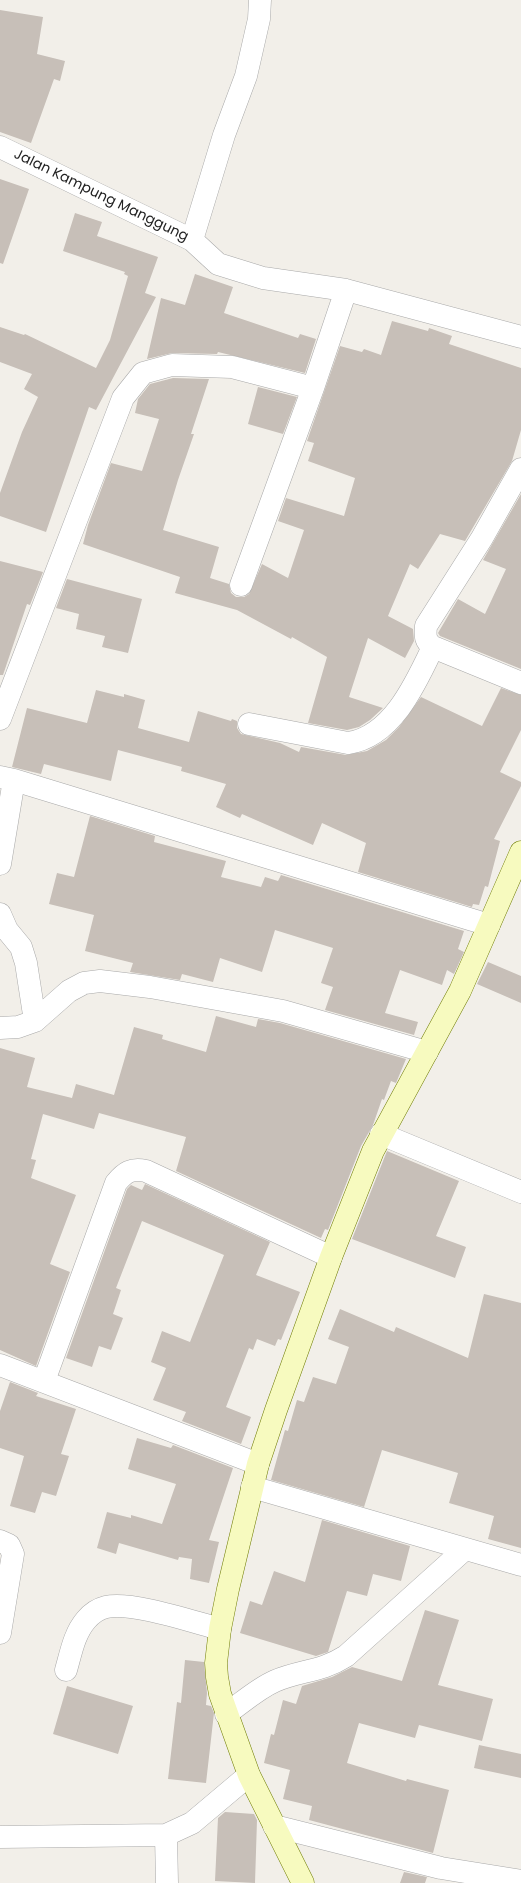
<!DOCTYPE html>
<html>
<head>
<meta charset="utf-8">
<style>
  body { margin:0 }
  canvas { display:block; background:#f2efe9 }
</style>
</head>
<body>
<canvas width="521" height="1883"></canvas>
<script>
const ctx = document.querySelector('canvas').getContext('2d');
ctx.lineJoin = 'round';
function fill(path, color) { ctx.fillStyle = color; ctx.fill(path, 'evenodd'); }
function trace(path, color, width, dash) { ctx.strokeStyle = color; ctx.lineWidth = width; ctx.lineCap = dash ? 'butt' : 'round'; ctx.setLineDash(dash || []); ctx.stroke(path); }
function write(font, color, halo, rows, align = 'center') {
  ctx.font = font + ' Poppins,sans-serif'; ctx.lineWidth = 3; ctx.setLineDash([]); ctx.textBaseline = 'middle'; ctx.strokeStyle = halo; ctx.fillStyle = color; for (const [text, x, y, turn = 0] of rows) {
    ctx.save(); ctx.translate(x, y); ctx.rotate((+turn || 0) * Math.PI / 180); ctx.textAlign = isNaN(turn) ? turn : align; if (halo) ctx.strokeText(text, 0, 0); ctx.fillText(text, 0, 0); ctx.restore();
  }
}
const building = new Path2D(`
  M0,10L43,17L37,54L65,61L60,81L54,79L31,143L0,132Z
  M0,179L29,189L3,264L0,263Z
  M75,213L102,222L97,236L158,257L145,293L156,297L96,410L89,407L46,532L0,516V493L22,432L38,397L24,389L32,374L0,362V327L24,335L25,334L96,368L110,340L128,276L124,274L125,272L63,251Z
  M195,274L233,287L224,313L298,338L300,334L316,339L305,373L218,352L217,354L172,353L147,359L161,298L185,305Z
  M392,321L428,331L429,328L452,336L449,344L521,368V430L512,461L465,541L440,534L418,569L410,564L388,616L413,629L414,641L405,658L368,638L349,697L383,708L370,720L359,727L347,730L308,723L327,657L292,637L291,639L237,610L175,593L180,577L83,544L88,525L111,463L142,471L159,419L135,413L138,399L150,384L173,378L209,379L191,434H194L178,480L163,530L219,547L210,578L229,584L231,593L236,597H244L249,594L262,564L288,578L304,530L278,521L286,498L344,516L355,478L308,461L314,443L307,441L340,346L362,352L364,349L381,355Z
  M258,387L297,397L283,434L248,424Z
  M521,494V669L440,636L438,633L458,599L485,614L506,569L483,560Z
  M0,561L43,572L30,605L27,604L3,675H0Z
  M67,579L142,599L128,653L102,647L105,636L76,629L79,614L56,608Z
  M501,688L521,695V730L500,772L521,782V786L494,839L500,841L488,887L485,886L479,905L473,904L472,907L358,872L366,843L322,823L313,845L242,814L240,818L216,807L226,784L181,771L182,767L118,750L111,781L44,764L41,774L12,767L27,708L87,723L96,690L124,697V694L145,700L138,728L189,742L198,711L231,721L232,719L237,721V728L241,734L280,743L299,752L301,747L346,755L367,751L386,740L399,727L421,697L482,726Z
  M90,816L155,836L154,842L226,861L221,877L261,887L265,877L278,881L281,875L464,931L458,949L464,952L454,974L447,970L442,985L400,970L385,1013L418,1022L414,1035L325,1010L333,987L321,983L333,948L275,930L262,972L220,958L213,982L182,974L180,980L130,972L133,963L85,951L94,915L49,904L57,873L74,877Z
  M488,962L521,976V1003L477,984Z
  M216,1016L256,1027L258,1019L280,1023L406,1059L396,1083L391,1081L384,1100L382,1099L373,1125L361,1146L328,1230L325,1229L321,1238L176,1171L186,1137L99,1113L94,1129L43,1114L31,1159L36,1160L31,1178L76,1195L50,1264L70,1272L36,1366L0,1350V1048L35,1058L27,1087L72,1098L76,1084L114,1095L134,1027L163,1035L162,1039L206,1052Z
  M387,1151L459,1181L436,1236L466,1247L455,1278L352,1239Z
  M145,1184L270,1242L256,1275L300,1292L281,1340L278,1339L275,1346L257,1339L253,1350L249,1348L226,1407L251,1417L241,1444L182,1421L186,1412L153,1400L166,1368L151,1362L162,1331L190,1342L224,1255L142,1221L116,1288L121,1290L113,1314L123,1318L111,1350L99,1346L92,1367L66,1358L127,1189L131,1185L142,1190Z
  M484,1294L521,1303V1548L488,1539L494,1516L449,1503L458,1473L382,1450L364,1507L271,1480L285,1430L288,1431L297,1400L304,1402L313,1377L336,1384L349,1347L328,1339L340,1309L394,1332L396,1327L468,1358Z
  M10,1382L38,1393L36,1396L76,1409L61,1454L69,1456L56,1496L42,1492L35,1513L10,1506L24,1456L0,1448V1411Z
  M137,1438L171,1448L173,1445L233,1468L209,1540L219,1542L209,1583L190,1579L192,1559L179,1557L178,1560L119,1543L116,1554L97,1548L107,1512L131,1518V1515L162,1524L176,1484L128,1469Z
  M322,1520L410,1546L401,1581L373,1574L367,1596L347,1591L328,1652L316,1656L240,1633L250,1601L262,1605L274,1571L305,1582Z
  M425,1610L459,1620L438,1685L493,1699L482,1741L419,1725L415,1738L359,1723L347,1763L406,1781L407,1779L449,1790L433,1853L309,1820L312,1806L283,1799L290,1770L264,1763L271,1734L274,1735L283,1700L296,1704L302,1686L332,1677L352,1667L402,1681Z
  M185,1660L204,1662L207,1693L206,1705L211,1706L214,1713L206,1783L168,1779L177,1702L181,1703Z
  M67,1686L133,1706L118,1754L53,1734Z
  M479,1745L521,1754V1778L474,1768Z
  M225,1812L254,1814L257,1820L255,1883L215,1881L218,1818Z
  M404,1872L427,1877L425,1883H400Z`);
const street = new Path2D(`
  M0,147L192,240L218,264L263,278L346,290L521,337
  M192,240L224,135L246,76L259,19L260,0
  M521,469L482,538L426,626C425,636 425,641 433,647L521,683
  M241,585L313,388
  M0,719L123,398L143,373L172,365L232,367L313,388L346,290
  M249,724L348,743C392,737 416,683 433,647
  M0,777L14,780L489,925
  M0,864L14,780
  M0,914L7,930L21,947L26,963L35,1021
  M0,1028L18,1027L35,1021L69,991L84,983L100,981L150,987L283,1011L427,1052
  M381,1134L521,1192
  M0,1365L258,1464
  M44,1381L116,1183C125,1172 131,1168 146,1171L331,1257
  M252,1487L521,1565
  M0,1541L9,1545L13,1554L0,1633
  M66,1670C71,1653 74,1634 86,1620C91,1614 98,1609 106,1607C131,1601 193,1622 220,1629
  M226,1714C242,1703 257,1689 275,1681C301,1670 321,1672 346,1656L465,1549
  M274,1826L441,1868L521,1881
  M166,1835L167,1883
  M0,1837L166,1835L192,1823L249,1775`);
const secondary = new Path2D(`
  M303,1883L249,1775L220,1694L217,1677L216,1663L220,1629L228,1589L258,1464L276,1410L331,1257L373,1151L460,991L521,852`);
const streetNames = [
  ["Jalan Kampung Manggung",101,196,26]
];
fill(building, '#c7bfb8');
trace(street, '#a9a9a9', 23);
trace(secondary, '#707d05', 23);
trace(street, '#fff', 22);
trace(secondary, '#f7fabf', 22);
write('14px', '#222', '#fff', streetNames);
</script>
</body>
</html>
